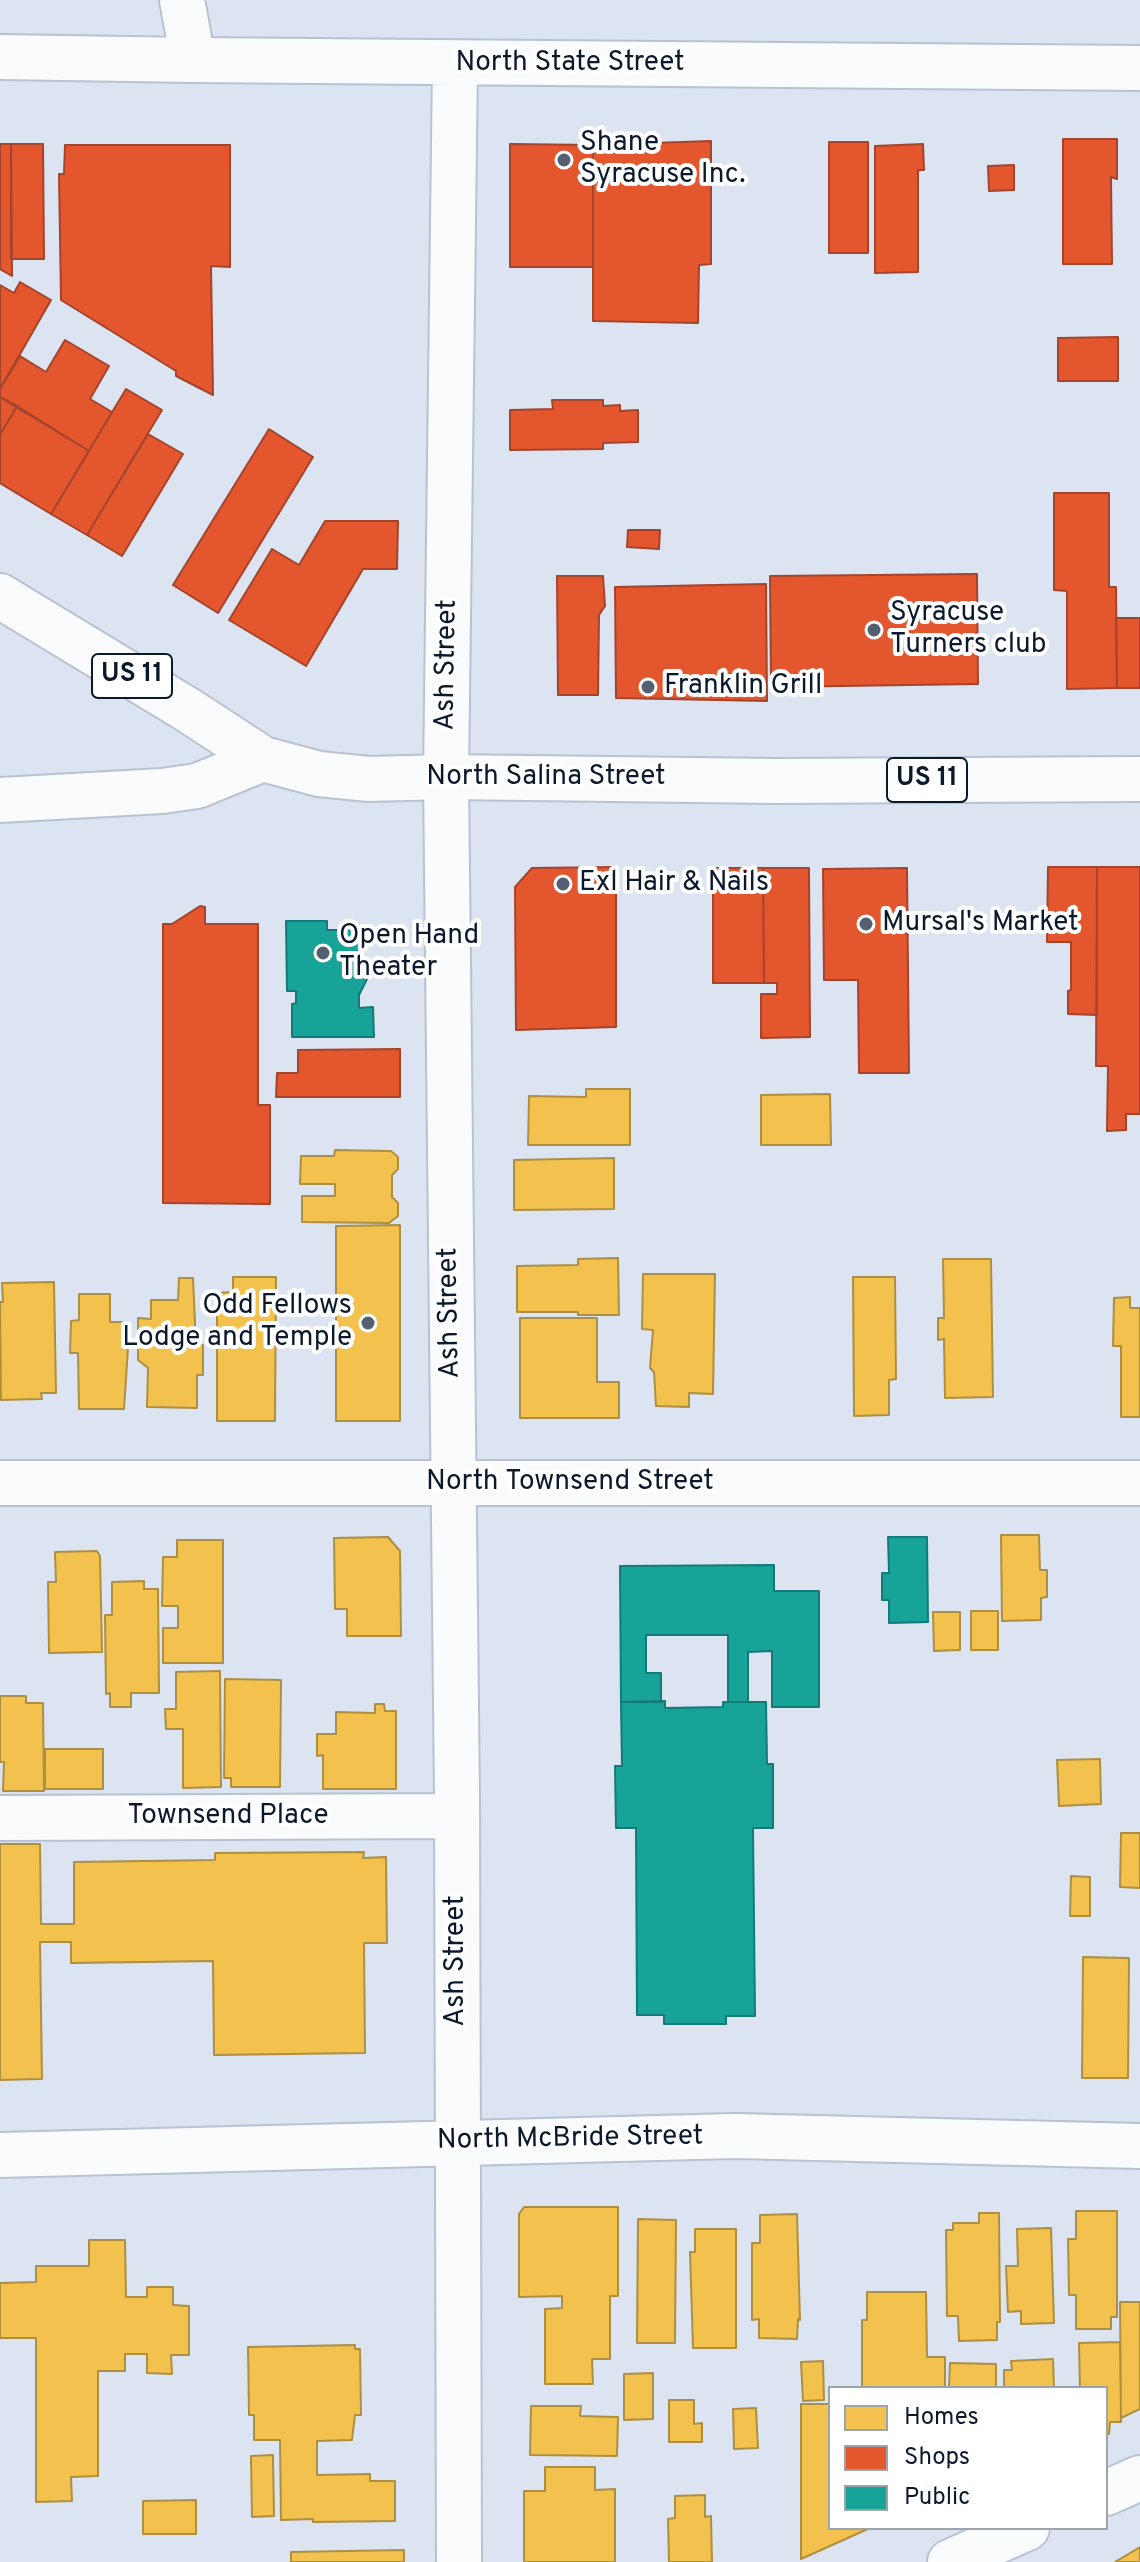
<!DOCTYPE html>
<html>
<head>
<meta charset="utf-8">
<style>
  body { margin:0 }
  #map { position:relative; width:1140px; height:2562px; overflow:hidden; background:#dce4f1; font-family:Overpass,sans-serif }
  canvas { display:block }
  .legend { position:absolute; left:828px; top:2386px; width:280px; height:144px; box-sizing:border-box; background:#fff; border:2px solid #9da3ab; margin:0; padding:10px 14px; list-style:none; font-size:24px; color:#0b192c }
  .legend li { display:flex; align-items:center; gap:16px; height:40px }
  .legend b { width:40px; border:2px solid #9da3ab }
</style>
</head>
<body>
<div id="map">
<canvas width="1140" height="2562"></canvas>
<ul class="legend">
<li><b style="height:22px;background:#f2c14e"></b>Homes</li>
<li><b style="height:22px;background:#e4572e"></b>Shops</li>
<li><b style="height:22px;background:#17a398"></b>Public</li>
</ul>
</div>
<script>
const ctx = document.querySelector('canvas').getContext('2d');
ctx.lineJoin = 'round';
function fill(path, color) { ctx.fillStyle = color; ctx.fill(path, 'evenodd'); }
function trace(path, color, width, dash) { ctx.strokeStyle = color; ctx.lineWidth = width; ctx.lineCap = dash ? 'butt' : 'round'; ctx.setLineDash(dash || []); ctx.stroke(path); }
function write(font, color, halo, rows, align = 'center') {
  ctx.font = font + ' Overpass,sans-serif'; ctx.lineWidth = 8; ctx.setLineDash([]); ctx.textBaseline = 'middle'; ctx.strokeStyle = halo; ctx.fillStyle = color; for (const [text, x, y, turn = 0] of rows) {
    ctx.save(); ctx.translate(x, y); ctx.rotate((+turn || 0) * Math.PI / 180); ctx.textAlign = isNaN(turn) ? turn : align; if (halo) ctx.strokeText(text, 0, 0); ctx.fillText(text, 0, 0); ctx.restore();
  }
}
const homes = new Path2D(`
  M586,1089H630V1145H528L529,1096L586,1097Z
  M830,1094L831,1145H761V1095Z
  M335,1150L391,1151L398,1157V1169L392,1175V1197L398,1203V1216L389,1223L302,1222V1196H335V1184H300L301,1156H334Z
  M614,1158V1209L514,1210V1160Z
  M400,1225V1421H336V1226Z
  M618,1258L619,1315H578V1312H517V1266L578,1265V1259Z
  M943,1259H991L993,1397L945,1398L944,1339L938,1340V1318H944Z
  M643,1274H715L713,1394L689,1393V1407L656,1406L654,1372L650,1368L653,1330L642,1329Z
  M233,1277H276L275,1421H217V1293L233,1292Z
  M853,1277H895L896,1379L889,1380V1415L854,1416Z
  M179,1278H193L196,1345H203V1375H197V1408L147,1407L148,1368L138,1360V1318L151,1319V1300H178Z
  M54,1282L56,1393H41L42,1399L1,1400L0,1302H3L2,1283Z
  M79,1294H110V1322H125V1348H128L124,1409H79L78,1353H70L71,1321L79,1320Z
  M1130,1297V1308H1140V1417H1121V1346H1113L1114,1298Z
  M520,1318H597V1382H619V1418H520Z
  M1001,1535H1039L1040,1570H1047V1597L1041,1598V1620L1002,1621Z
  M388,1537L400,1551L401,1636H347V1609H335L334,1538Z
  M177,1540H223V1663H163V1628H178V1606H162L163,1557H177Z
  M97,1551L100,1556L102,1652L49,1653L48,1582H56L55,1552Z
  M144,1581V1589H158L159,1693H131V1707H110V1693L106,1694L105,1615H112V1582Z
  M971,1611H998V1650H971Z
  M933,1612H960V1650L934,1651Z
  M220,1671L221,1787L183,1788V1729H166L165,1709H176V1672Z
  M225,1679L281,1680L280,1787H231V1778H224Z
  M0,1696H26V1703H43L44,1791H3L4,1762H0Z
  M375,1704H384L385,1711H396V1789H323V1755L317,1756V1734H336V1712L375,1713Z
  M45,1749H103V1789H45Z
  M1100,1759L1101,1804L1059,1806L1057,1760Z
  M1121,1833H1140V1888L1120,1887Z
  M0,1844H40L41,1924H74V1862L215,1860V1853L364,1852L363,1858L386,1857L387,1943H364L365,2053L214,2055L213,1961L71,1963V1942H40L42,2079L0,2080Z
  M1071,1876L1090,1877V1916H1070Z
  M1083,1957L1129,1958L1128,2078H1082Z
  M524,2207H618V2296H610V2359H592L593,2384H545V2309L562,2308V2296L519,2297V2214Z
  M1076,2211H1117V2317H1111V2329H1076V2295H1069L1068,2239H1076Z
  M979,2213H999L1000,2322H997V2340L959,2341L958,2316H947L946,2230H953V2223H979Z
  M797,2214L800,2320L798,2319L797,2339L759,2338V2319L752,2320V2243H760V2215Z
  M638,2219L676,2220L675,2343H637Z
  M1051,2228L1054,2323L1021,2324V2311L1008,2312L1006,2266H1018L1017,2229Z
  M695,2229H736V2348H693L690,2252H695Z
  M89,2240H125L126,2297H147V2287H173V2305L189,2306V2355H171L172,2374L147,2373V2354H125V2371H98V2476L71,2477L72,2501L36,2502V2338H0V2283L36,2282V2266H89Z
  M867,2292H926L927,2357H945V2388H862V2320H867Z
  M1120,2302H1140V2409L1121,2418Z
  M1120,2342L1121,2422H1110L1109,2434L1106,2435V2388H1080L1079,2343Z
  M355,2345V2349H360L361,2415H355L352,2440L317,2441V2475L370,2474V2481H395V2521L313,2522V2519L281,2520L280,2440H254V2415H249L248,2347Z
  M1053,2359L1054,2388H1004V2370H1012L1011,2361Z
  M823,2361L824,2400L803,2401L801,2362Z
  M950,2363L996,2364V2388H949Z
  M653,2373V2419L624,2420V2374Z
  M669,2400H694V2424L702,2423V2442H669Z
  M801,2404H830V2528H870L801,2559Z
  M531,2406H581L580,2416L618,2417L617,2456L530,2455Z
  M756,2408L758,2448L734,2449L733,2409Z
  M273,2455L274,2516L252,2517L251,2456Z
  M545,2467H595V2490L615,2489V2562H524V2491H545Z
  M705,2495V2517L711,2516L712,2562H669L668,2519L675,2518V2496Z
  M196,2500V2534H143V2501Z
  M1140,2547V2562H1115Z
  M404,2550V2562H291V2552Z`);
const shops = new Path2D(`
  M1063,139H1117V179L1111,177L1112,264H1063Z
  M711,141V264L699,265L698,323L593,321V145Z
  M829,142H868V253H829Z
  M0,144H11L12,276L0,269Z
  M11,144H43L44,259H11Z
  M510,144L593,145V267H510Z
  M923,144L924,170H918V272L875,273V146Z
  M65,145H230V267L211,266L213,395L176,376V371L61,300L59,174H64Z
  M1014,165V190L989,191L988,166Z
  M20,282L51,300L0,389V285L14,293Z
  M1118,337V381H1058V338Z
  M65,340L109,366L90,399L112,412L89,451L0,397V389L20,356L46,372Z
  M126,389L162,410L87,535L51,514Z
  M0,397L17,406L0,435Z
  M552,400H603V406L620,405V411L638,410V442L603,443V449L510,450V410L553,409Z
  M17,406L89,451L51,514L0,483V435Z
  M269,429L313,457L218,613L173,585Z
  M148,434L183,454L122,556L87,535Z
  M1054,493H1109V587H1116L1117,688L1067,689V591L1054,590Z
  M325,521H398L397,569H363L306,666L229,620L272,549L299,565Z
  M628,530H660L659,549L627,547Z
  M977,574L978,684L771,687L770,576Z
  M557,576H603L605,606L599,615L598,695H558Z
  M766,584L767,701L616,698L615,587Z
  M1116,618H1140V688H1117Z
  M616,867V1027L516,1030L515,887L532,868Z
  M1048,867H1097V1015L1068,1014V991L1071,990V942H1047Z
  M1097,867H1140V1114H1126V1130L1107,1131L1108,1066H1096Z
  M713,868H763L764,983H713Z
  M763,868H809L810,1037L761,1038V994H777V983H764Z
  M907,868L909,1073H859L858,980H824L823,869Z
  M200,906L205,907V924H258V1105H270V1204L163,1203V924H172Z
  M400,1049V1097H276L277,1073H298V1050Z`);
const public = new Path2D(`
  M286,921H327V930H348L355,923L363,927L365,934L359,940L358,962L364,968L367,979L359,995V1008L373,1007L374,1037H292V1004L296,1003V991H287Z
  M888,1537H927L928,1622L889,1623V1600H882V1573H889Z
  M774,1565V1591H819V1707H772V1651L748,1652V1702H728V1635H646V1673H661V1702H621L620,1566Z
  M665,1701V1708L723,1707V1702H766L767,1764H773V1828H753L755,2016H726V2024H664V2015H637L636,1828H616L615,1766H622L621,1702Z`);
const minor = new Path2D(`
  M193,60L1140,68
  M455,64L446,777L457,1796L459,2562
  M0,800L162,791L197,786L263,759
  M0,1483H1140
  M0,1818L457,1816
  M0,2155L735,2136L1140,2146`);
const tertiary = new Path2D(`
  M0,57L193,60
  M1106,2493L1140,2478
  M950,2562L1027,2528`);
const primary = new Path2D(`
  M0,596L188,710L263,759L319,774L369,779L446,777L776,781L1140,779`);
const motorway = new Path2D(`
  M182,0L193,60`);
const markers = [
  [564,160,8,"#546071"],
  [874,630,8,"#546071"],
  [648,687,8,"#546071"],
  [563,884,8,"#546071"],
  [866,924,8,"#546071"],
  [323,953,8,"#546071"],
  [368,1323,8,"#546071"]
];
const shields = [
  [132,676,80],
  [927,780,80]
];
const shieldNames = [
  ["US 11",132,676],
  ["US 11",927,780]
];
const streetNames = [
  ["North State Street",570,64],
  ["Ash Street",448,665,-89],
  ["North Salina Street",546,778],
  ["Ash Street",451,1313,-91],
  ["North Townsend Street",570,1483],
  ["Townsend Place",228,1817],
  ["Ash Street",457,1961,-90],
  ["North McBride Street",570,2140,-1]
];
const poiNames = [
  ["Shane",580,144],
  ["Syracuse Inc.",580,176],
  ["Syracuse",890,614],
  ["Turners club",890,646],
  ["Franklin Grill",664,687],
  ["Exl Hair & Nails",579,884],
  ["Mursal's Market",882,924],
  ["Open Hand",339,937],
  ["Theater",339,969],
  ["Odd Fellows",352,1307,"right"],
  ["Lodge and Temple",352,1339,"right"]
];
fill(homes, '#f2c14e');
trace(homes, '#ad8f44', 2);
fill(shops, '#e4572e');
trace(shops, '#a3442d', 2);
fill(public, '#17a398');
trace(public, '#137a78', 2);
trace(minor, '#b8c2d2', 48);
trace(tertiary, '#b8c2d2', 48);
trace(primary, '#b8c2d2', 48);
trace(motorway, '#b8c2d2', 48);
trace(minor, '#fafbfd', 44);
trace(tertiary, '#fafbfd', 44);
trace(primary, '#fafbfd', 44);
trace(motorway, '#fafbfd', 44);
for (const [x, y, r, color] of markers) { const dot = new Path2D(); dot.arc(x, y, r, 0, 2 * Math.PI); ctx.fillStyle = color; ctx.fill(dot); trace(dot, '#fff', 3); }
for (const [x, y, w] of shields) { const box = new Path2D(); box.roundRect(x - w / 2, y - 22, w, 44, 6); ctx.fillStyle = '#fff'; ctx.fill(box); trace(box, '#0b192c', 2); }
write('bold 26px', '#0b192c', null, shieldNames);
write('28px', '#0b192c', '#fff', streetNames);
write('28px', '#0b192c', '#fff', poiNames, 'left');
</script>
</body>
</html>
